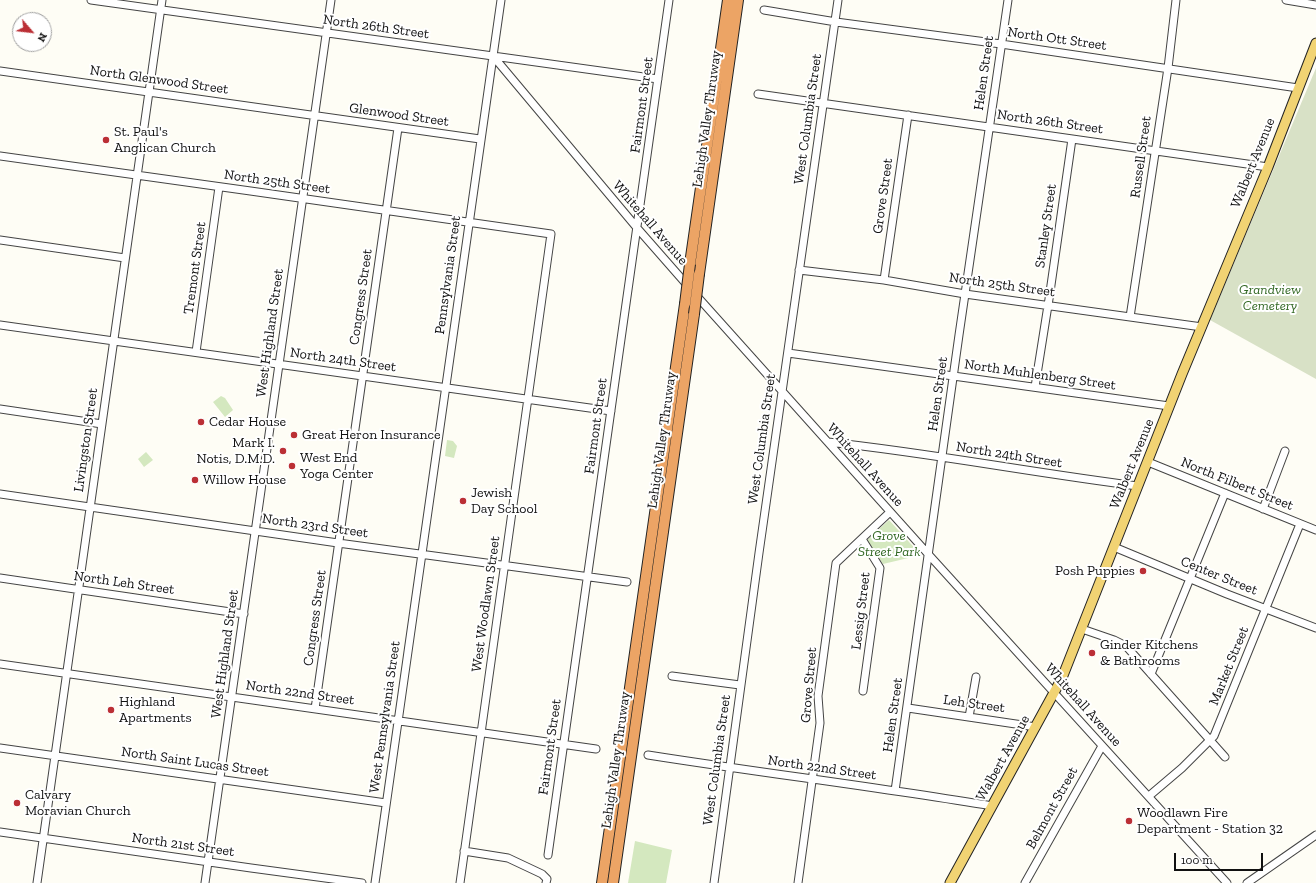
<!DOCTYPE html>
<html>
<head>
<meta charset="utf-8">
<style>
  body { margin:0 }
  #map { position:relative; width:1316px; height:883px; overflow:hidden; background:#fefdf5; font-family:"Zilla Slab",serif }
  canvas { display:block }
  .north { position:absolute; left:12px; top:12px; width:40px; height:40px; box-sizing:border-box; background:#fff; border:1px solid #a0a0a0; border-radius:50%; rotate:118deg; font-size:11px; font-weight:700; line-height:16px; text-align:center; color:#111 }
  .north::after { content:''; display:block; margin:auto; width:14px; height:18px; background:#bb2f35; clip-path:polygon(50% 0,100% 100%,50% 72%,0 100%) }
  .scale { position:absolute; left:1174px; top:853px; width:89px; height:18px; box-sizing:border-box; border:2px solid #111; border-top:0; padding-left:5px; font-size:12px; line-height:14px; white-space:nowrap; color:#111; -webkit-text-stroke:3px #fff; paint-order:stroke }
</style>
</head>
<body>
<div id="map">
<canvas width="1316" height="883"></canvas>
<div class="north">N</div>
<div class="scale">100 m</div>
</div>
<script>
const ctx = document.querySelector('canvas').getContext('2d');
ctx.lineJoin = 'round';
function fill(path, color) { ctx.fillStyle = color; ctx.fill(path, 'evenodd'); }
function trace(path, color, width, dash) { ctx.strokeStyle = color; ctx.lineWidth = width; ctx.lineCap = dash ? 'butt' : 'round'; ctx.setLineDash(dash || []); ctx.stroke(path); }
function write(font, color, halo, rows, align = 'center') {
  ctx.font = font + ' "Zilla Slab",serif'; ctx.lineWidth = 4; ctx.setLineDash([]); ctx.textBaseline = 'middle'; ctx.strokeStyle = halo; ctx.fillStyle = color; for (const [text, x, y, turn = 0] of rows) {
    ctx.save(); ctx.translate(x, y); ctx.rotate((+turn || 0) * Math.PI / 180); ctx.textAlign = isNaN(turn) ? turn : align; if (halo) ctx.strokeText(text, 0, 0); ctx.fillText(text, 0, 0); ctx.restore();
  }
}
const green = new Path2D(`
  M221,396L225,398L233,410L225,417L213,402Z
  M447,440L453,441L457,446L454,458L445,456Z
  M146,452L153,460L144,467L138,459Z
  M889,520L921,555L883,564L866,541Z
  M635,841L672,850L666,883H628Z`);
const cemetery = new Path2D(`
  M1316,68V379L1210,320Z`);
const minor = new Path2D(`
  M91,0L658,79
  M1286,0L1316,5
  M764,10L836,22L1001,44L1298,88
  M493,56L638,229L688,286
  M0,71L480,139
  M758,94L1268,167
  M0,156C184,181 367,208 551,234L460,883
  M0,240L125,258
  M799,270L884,280L965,294L1202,327
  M884,280L908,115
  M695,294L929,555L1227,883
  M1130,317L1168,68L1176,0
  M0,325L611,411
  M196,352L219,187
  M788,353L1169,406
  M1035,387L1049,299L1072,139
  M0,409L102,424
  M828,442C931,453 1034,473 1138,486
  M1148,462L1316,530
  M0,494L338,543L627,582
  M1263,509L1285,451
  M862,539L880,568L863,691
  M1114,547L1227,594L1316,628
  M0,578L244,614
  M1082,629L1114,640L1126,646L1225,757
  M0,664L596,749
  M1151,674L1225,493
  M672,676L740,685
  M908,708L1036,727
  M315,709L398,128
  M969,717L976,677
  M0,748L386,803
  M648,755C762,773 878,787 992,806
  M895,791L959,335L1008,0
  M1149,796L1182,768L1214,736L1300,524
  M0,832L251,868L362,883
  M464,851L508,858L542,874L547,879L546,883
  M548,855C589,570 630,285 669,0
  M37,883L162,0
  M205,883L331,0
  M375,883L501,0
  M714,883L759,553L838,0
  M798,883L820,723L818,696L836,563L890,512
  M1025,883L1102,746
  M1247,883L1316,835`);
const major = new Path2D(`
  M950,883L1062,678L1182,374L1268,167L1316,43`);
const highway = new Path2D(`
  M690,264L728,0
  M699,274L738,0
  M602,883L685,304
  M613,883L694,314`);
const highwayBridge = new Path2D(`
  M685,304L690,264
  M694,314L699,274`);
const markers = [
  [106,140,4,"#bb2f35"],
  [201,422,4,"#bb2f35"],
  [294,435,4,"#bb2f35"],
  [283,451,4,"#bb2f35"],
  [292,466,4,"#bb2f35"],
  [195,480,4,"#bb2f35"],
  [463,501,4,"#bb2f35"],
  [1143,571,4,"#bb2f35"],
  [1092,653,4,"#bb2f35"],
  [111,710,4,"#bb2f35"],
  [17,803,4,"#bb2f35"],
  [1129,821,4,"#bb2f35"]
];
const streetNames = [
  ["North 26th Street",376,27,8],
  ["North Ott Street",1057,39,8],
  ["Helen Street",984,73,-82],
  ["North Glenwood Street",159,80,8],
  ["Fairmont Street",642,105,-82],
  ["Glenwood Street",399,115,8],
  ["Lehigh Valley Thruway",707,119,-82],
  ["West Columbia Street",808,119,-82],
  ["North 26th Street",1050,122,8],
  ["Russell Street",1141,157,-82],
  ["Walbert Avenue",1253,163,-68],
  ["North 25th Street",277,182,8],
  ["Grove Street",883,196,-82],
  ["Whitehall Avenue",650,223,49],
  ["Stanley Street",1046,226,-82],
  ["Tremont Street",195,268,-82],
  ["Pennsylvania Street",448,275,-82],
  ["North 25th Street",1002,285,8],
  ["Congress Street",361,297,-82],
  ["West Highland Street",270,333,-82],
  ["North 24th Street",343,360,8],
  ["North Muhlenberg Street",1040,375,8],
  ["Helen Street",938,394,-82],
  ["Fairmont Street",596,426,-82],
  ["West Columbia Street",762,439,-82],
  ["Livingston Street",86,440,-82],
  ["Lehigh Valley Thruway",662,440,-82],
  ["North 24th Street",1009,455,9],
  ["Walbert Avenue",1132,464,-68],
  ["Whitehall Avenue",865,465,48],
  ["North Filbert Street",1237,484,22],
  ["North 23rd Street",315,526,8],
  ["Center Street",1219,576,22],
  ["North Leh Street",124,583,8],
  ["West Woodlawn Street",486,604,-82],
  ["Lessig Street",861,611,-83],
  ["Congress Street",315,618,-82],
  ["West Highland Street",225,654,-82],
  ["Market Street",1229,666,-68],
  ["Grove Street",809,685,-85],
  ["North 22nd Street",300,693,8],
  ["Leh Street",974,704,8],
  ["Whitehall Avenue",1083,705,48],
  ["Helen Street",893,715,-82],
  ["West Pennsylvania Street",385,717,-82],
  ["Fairmont Street",550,747,-82],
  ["Walbert Avenue",1003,758,-61],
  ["Lehigh Valley Thruway",616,760,-82],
  ["West Columbia Street",717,760,-82],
  ["North Saint Lucas Street",195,762,8],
  ["North 22nd Street",822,768,8],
  ["Belmont Street",1052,808,-61],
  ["North 21st Street",183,845,8]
];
const poiNames = [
  ["St. Paul's",114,132],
  ["Anglican Church",114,148],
  ["Cedar House",209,422],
  ["Great Heron Insurance",302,435],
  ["Mark I.",275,443,"right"],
  ["Notis, D.M.D.",275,459,"right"],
  ["West End",300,458],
  ["Yoga Center",300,474],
  ["Willow House",203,480],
  ["Jewish",471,493],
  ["Day School",471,509],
  ["Posh Puppies",1135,571,"right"],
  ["Ginder Kitchens",1100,645],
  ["& Bathrooms",1100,661],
  ["Highland",119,702],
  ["Apartments",119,718],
  ["Calvary",25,795],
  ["Moravian Church",25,811],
  ["Woodlawn Fire",1137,813],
  ["Department - Station 32",1137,829]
];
const parkNames = [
  ["Grandview",1270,290],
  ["Cemetery",1270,306],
  ["Grove",889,536],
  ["Street Park",889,552]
];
fill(green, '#d4e8bf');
fill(cemetery, '#d8e1c6');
trace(minor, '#444', 9);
trace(major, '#222', 11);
trace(highway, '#222', 12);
trace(minor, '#fff', 7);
trace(major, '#f1d373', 9);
trace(highway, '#eca465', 10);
trace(highwayBridge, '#222', 12, []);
trace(highwayBridge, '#eca465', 10);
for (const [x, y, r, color] of markers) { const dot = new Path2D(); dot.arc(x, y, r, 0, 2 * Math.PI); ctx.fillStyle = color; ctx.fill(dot); trace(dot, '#fff', 1.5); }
write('14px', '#111', '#fff', streetNames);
write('14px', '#111', '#fff', poiNames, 'left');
write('italic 14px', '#316723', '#fff', parkNames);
</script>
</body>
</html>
